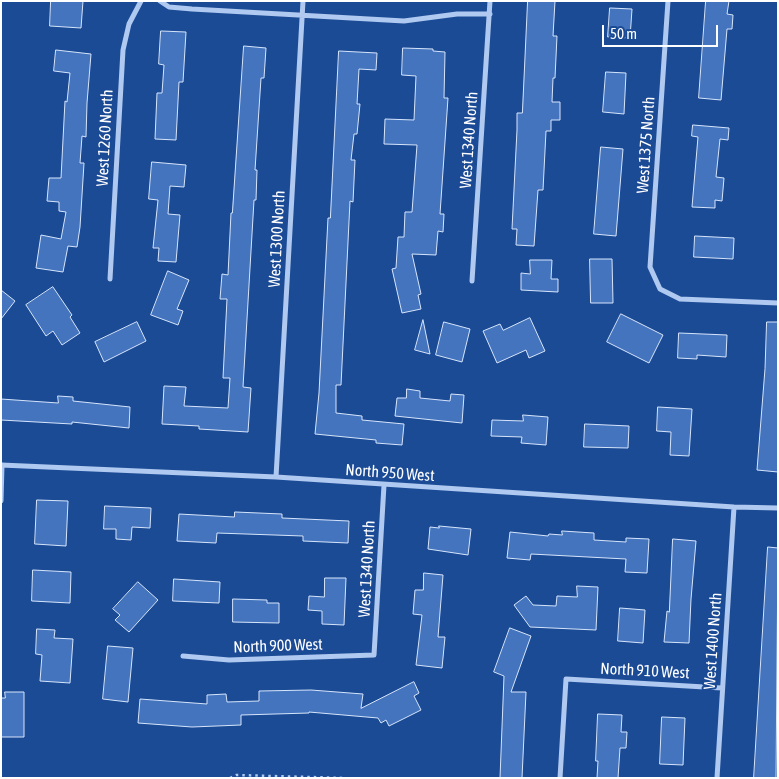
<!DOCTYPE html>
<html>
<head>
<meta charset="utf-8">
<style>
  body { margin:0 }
  #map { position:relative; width:779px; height:779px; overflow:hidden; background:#1c4b96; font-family:"Asap Condensed",sans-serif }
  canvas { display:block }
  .frame { position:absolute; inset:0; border:2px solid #fff; pointer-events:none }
  .scale { position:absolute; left:602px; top:25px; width:116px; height:22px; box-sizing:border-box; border:2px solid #fff; border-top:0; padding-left:6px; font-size:15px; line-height:18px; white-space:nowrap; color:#fff; -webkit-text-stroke:4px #1c4b96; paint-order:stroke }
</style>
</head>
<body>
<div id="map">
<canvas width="779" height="779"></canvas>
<div class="frame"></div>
<div class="scale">50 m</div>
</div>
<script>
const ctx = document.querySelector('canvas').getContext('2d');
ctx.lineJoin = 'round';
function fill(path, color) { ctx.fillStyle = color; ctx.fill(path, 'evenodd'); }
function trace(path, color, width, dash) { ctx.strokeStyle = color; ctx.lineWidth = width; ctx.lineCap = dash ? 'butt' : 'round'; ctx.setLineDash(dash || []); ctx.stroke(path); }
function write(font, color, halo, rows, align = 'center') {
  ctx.font = font + ' "Asap Condensed",sans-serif'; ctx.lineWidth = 4; ctx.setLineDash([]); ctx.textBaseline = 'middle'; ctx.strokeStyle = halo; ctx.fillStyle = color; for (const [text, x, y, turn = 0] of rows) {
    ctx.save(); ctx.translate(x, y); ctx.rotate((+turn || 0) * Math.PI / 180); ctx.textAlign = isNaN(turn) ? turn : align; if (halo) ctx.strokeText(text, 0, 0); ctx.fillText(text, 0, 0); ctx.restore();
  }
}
const building = new Path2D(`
  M51,1H83L81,28L50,26Z
  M528,1H555L553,36H557L555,78H553L552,102H560V120H551V131H546L543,190H538L534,246L516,245L517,229H512L517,130V113H522Z
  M706,1H729L727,14L733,15L732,29H727L721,100L699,98Z
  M610,8L632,9L630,38L608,37Z
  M161,31L186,32L183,82H179L176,140L155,139L157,93H162L164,65L159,64Z
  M244,46L266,48L264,78H261L255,170H257L256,200H254L243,387L251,388L248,432L199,429V426L162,424L164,386L186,387L184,406L228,408L230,378H223L227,299H220L222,274L228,275L231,213H232Z
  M403,48L433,49V51L445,52L444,98H448L440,214H444L443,232L438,231L436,255L412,254L421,294L418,295L421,309L402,313L392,269L396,268L398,237H404L405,212H412L417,145L384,144L385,119L414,120L416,76L402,75Z
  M56,50L91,54L87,103L86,137L82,136L80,163H84L80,227L77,247L68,246L63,272L36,268L41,235L61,239L66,212L59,211V202L47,201L49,178H61L65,101L67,102L70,73L54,71Z
  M339,51L377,53L376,70L359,69L357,104H360L357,134H354L351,160H355L353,202L350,201L341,385H336V413L362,416V420L404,424L402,445L376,443V440L315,434L319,393L328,218H330Z
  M606,72L626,73L624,114L603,112Z
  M693,125L729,128L728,140L720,139L716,177L724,178L722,201L715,200V208L692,207L698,137L692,136Z
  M601,147L623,149L616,236L594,234Z
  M152,162L186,165L184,187L170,186L168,214L180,215L176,262L158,261L159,248H153L158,200L149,199Z
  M695,236L734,238L733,259L694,257Z
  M590,259H612L613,303H591Z
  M530,260H552L551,279H558V292L521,290V273L530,274Z
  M168,271L189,280L177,309L183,311L178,325L151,315Z
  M53,287L72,315L70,317L80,333L62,345L53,331L46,336L26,305Z
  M1,290L15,301L1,319Z
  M621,314L663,335L649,363L607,342Z
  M530,318L545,351L529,358L526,350L497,363L483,331L500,324L503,330Z
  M423,320L430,354L415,350Z
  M137,322L146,341L104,362L95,342Z
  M444,322L470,329L462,362L436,355Z
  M767,322H778V472L757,470L765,369Z
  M679,333L727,335L726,357L697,355V359L678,358Z
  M407,389L420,391V398L450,401L451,394L464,395L462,423L395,416L397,398H406Z
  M58,396L73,397V401L130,407L129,428L72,422V424L1,420V399L58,403Z
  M658,407L692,409L689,456L670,455L671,432L657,431Z
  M523,415L548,417L546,445L521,443L522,437L491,436L492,420L523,421Z
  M585,424L629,426L628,448L584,447Z
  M37,500L68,501L66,546L35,544Z
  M105,506L151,508L150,528L132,527L131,540L116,539V529H104Z
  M235,512L282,514V518L349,521L348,543L303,541V536L217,533L216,543L177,541L179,514L234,517Z
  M439,526L471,529L468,555L428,549L430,527L439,528Z
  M562,531L594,533V540L626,542V538L649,539L647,573L625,572L626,559L531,554L530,560L507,558L510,532L548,536L549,534L562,535Z
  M673,539L696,541L691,599L689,643L664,642L667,611L669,612Z
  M768,547L778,548L776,778H754Z
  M33,570L71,572L70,603L32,601Z
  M424,573L443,575L438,637H445L442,668L416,665L422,615L413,614L415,590H423Z
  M325,578H346L344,625L322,624V611L308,610L309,596L324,597Z
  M174,579L220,582L219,603L173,601Z
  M138,582L158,600L129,632L115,620L120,615L113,609Z
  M577,586L598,587L596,630L530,627L514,605L526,596L533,605L556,606L557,596L577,597Z
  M233,599L267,600V603H279V623L233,622Z
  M620,608L645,610L643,643L618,641Z
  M510,628L531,636L511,692H526L522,778H500L504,676L494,672Z
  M37,629L55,630L54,638L73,639L70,683L40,681L42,655L36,654Z
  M108,646L133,648L128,702L103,699Z
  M414,682L419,693L414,696L421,710L389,726L386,720L381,723L378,718L309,712V713L241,715V725L192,727L138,723L140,699L207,704V695L226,694L227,702L259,701V691L311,690L363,694L361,708Z
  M5,692H24V737H1V698H5Z
  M598,714L622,715L621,732H627L626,748H620L618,778H597L598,761H596Z
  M662,717L685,718L683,765L660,764Z`);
const path = new Path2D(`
  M230,778L236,775L346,778`);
const minor = new Path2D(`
  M160,1L169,7L192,9L404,21L457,14H490
  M668,1L650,267L660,289L680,299L778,303
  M110,279L123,50L129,24L141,1
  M472,281L490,1
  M1,465L276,477L734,507L778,508
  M276,477L303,1
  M1,501L2,465
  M183,656L229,660L374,655L384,485
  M560,778L566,679L722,688
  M717,778L734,507`);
const streetNames = [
  ["West 1260 North",105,138,-87],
  ["West 1340 North",469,140,-86],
  ["West 1375 North",646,145,-86],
  ["West 1300 North",277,239,-87],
  ["North 950 West",390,473,4],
  ["West 1340 North",367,569,-87],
  ["West 1400 North",713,641,-86],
  ["North 900 West",278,646,-2],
  ["North 910 West",645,671,3]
];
fill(building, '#4474bd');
trace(building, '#d6e5fb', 1);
trace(path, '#afc9f0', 2.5, [2.5, 4]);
trace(minor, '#afc9f0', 5);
write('16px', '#fff', '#1c4b96', streetNames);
</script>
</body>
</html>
